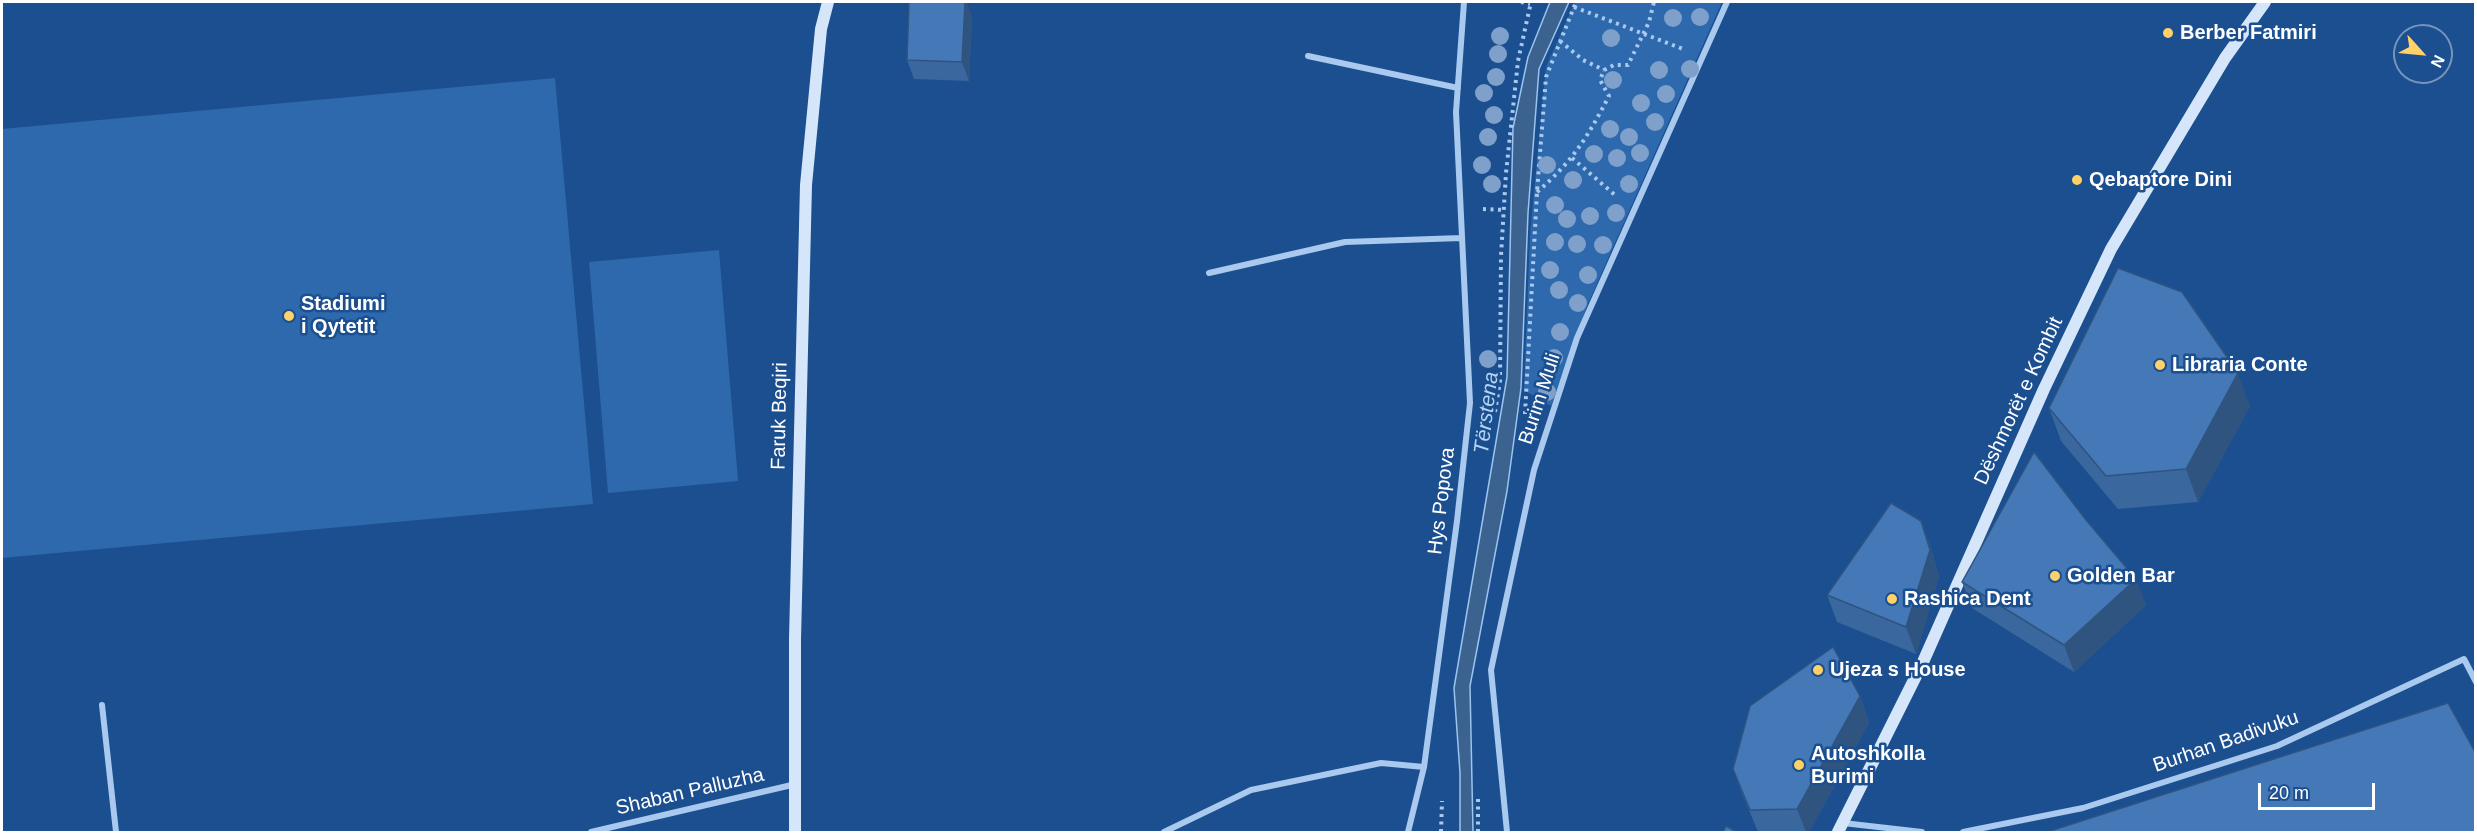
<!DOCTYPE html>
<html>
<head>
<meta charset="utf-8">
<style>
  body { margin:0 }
  #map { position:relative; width:2477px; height:834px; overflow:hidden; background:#1b4f8f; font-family:Arial,sans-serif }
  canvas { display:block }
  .frame { position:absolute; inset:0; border:3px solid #fff; pointer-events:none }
  .north { position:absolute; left:2393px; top:24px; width:60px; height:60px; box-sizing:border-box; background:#1b4f8f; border:2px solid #7695bc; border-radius:50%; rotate:117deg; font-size:16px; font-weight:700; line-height:24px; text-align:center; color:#fff }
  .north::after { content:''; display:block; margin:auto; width:21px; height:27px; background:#ffd166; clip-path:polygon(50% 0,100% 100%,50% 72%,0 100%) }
  .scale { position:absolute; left:2258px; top:783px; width:117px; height:27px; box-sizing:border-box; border:3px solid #fff; border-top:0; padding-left:8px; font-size:18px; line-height:21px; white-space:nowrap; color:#fff; -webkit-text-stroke:4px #1b4f8f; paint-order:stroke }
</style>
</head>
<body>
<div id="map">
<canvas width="2477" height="834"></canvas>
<div class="frame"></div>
<div class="north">N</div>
<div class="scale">20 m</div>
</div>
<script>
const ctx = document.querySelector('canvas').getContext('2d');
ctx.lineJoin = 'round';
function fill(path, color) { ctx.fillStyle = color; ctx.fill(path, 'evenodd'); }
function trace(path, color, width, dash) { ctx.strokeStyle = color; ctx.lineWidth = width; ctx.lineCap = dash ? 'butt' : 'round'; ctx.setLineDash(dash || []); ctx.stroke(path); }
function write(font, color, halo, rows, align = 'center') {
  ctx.font = font + ' Arial,sans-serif'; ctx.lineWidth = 5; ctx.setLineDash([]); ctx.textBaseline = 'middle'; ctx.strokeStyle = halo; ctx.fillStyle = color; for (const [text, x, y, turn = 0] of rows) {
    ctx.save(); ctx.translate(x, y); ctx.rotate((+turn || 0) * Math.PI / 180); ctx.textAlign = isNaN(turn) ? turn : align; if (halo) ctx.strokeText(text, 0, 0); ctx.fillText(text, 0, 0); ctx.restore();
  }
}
const green = new Path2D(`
  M1575,2H1722L1587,306L1551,406L1524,390L1530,235L1546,67Z
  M555,78L593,504L2,558V129Z
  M719,250L738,481L608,493L589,262Z`);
const water = new Path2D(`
  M1550,2H1569L1539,69L1528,213L1521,388L1507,491L1470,686L1473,832H1460V773L1454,688L1507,377L1513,128L1528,57Z`);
const path = new Path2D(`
  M1521,2L1530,4
  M1574,7L1683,49
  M1560,41L1583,60L1604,70
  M1572,158L1615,195
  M1537,192C1573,161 1587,138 1609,96L1600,80L1604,70L1614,65H1628L1649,22L1654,2
  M1483,209L1504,210
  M1495,412L1500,381L1501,256L1506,173L1518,61L1531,2
  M1525,414L1537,192L1546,77L1576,2
  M1478,799V832
  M1441,832L1442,801`);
const street = new Path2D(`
  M1308,56L1458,88
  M1209,273L1345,242L1461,238
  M102,705L116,832
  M1843,823L1922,832
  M591,832L796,784
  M1164,832L1251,790L1381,763L1424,767
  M1408,832L1424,767L1457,521L1470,403L1456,112L1464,2
  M1507,832L1491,670L1534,470L1577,338L1727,2
  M1963,832L2083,808L2277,746L2464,659L2476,682`);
const secondary = new Path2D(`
  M795,832V639L806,185L821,29L828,2
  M1838,832L1923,662L2044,389L2111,249L2225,58L2265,2`);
const trees = [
  [1700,17],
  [1673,18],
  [1500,36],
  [1611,38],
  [1498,54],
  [1690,69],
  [1659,70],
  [1496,77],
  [1613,80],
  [1484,93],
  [1666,94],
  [1641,103],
  [1494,115],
  [1655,122],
  [1610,129],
  [1488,137],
  [1629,137],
  [1640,153],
  [1594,154],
  [1617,158],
  [1482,165],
  [1547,165],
  [1573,180],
  [1492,184],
  [1629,184],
  [1555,205],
  [1616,213],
  [1590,216],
  [1567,219],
  [1555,242],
  [1577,244],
  [1603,245],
  [1550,270],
  [1588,275],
  [1559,290],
  [1578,303],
  [1560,332],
  [1554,358],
  [1488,359],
  [1547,392]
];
const wall = new Path2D(`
  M972,16L969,81L914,79L907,60Z
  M2250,406L2198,502L2118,509L2061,441L2049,408Z
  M1921,521L1931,548L1939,577L1916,654L1837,622L1827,595Z
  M1962,582L2146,605L2074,672L1972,608Z
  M1860,696L1869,723L1809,832H1758L1743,796L1733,769Z`);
const shadedWall = new Path2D(`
  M965,2H967L972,16L969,81L962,62Z
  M2238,373L2250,406L2198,502L2186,469Z
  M1921,521L1931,548L1939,577L1916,654L1906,627Z
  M2136,579L2146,605L2074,672L2064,645Z
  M1860,696L1869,723L1809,832H1806L1797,809Z`);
const building = new Path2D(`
  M909,2H965L962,62L907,60Z
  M2118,268L2182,292L2238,373L2186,469L2106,476L2049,408Z
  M2034,452L2086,520L2136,579L2064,645L1962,582Z
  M1891,503L1921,521L1930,550L1906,627L1827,595Z
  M1833,647L1860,696L1797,809L1750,810L1733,769L1750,706Z
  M2448,703L2475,752V832H2047Z
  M1726,826L1737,832H1723Z`);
const markers = [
  [2168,33,6,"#ffd166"],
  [2077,180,6,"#ffd166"],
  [289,316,6,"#ffd166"],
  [2160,365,6,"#ffd166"],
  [2055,576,6,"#ffd166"],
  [1892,599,6,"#ffd166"],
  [1818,670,6,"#ffd166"],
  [1799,765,6,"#ffd166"]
];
const poiNames = [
  ["Berber Fatmiri",2180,33],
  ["Qebaptore Dini",2089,180],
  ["Stadiumi",301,304],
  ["i Qytetit",301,327],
  ["Libraria Conte",2172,365],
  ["Golden Bar",2067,576],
  ["Rashica Dent",1904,599],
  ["Ujeza s House",1830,670],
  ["Autoshkolla",1811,754],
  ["Burimi",1811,777]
];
const streetNames = [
  ["Burim Muli",1540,399,-72],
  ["Dëshmorët e Kombit",2019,401,-65],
  ["Faruk Beqiri",780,416,-89],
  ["Hys Popova",1442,501,-83],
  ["Burhan Badivuku",2226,742,-19],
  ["Shaban Palluzha",690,792,-13]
];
const waterNames = [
  ["Tërstena",1487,413,-83]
];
fill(green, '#2e69ad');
fill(water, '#3c6290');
trace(water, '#9cc4f0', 1.5);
trace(path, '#a9c9ee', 4, [3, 4.5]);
trace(street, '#a9c9ee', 6);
trace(secondary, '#d6e6fa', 12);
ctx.fillStyle = '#7ea0ca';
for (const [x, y] of trees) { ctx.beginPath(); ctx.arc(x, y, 9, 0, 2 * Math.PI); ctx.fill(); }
fill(wall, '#3a679d');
fill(shadedWall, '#305480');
fill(building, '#4478b7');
trace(building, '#305480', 1.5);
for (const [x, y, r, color] of markers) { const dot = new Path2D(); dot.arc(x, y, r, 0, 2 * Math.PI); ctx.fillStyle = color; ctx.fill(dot); trace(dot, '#1b4f8f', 2); }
write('bold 20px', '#fff', '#1b4f8f', poiNames, 'left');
write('20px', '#fff', '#1b4f8f', streetNames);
write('italic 21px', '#b5d3f5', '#1b4f8f', waterNames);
</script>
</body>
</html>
